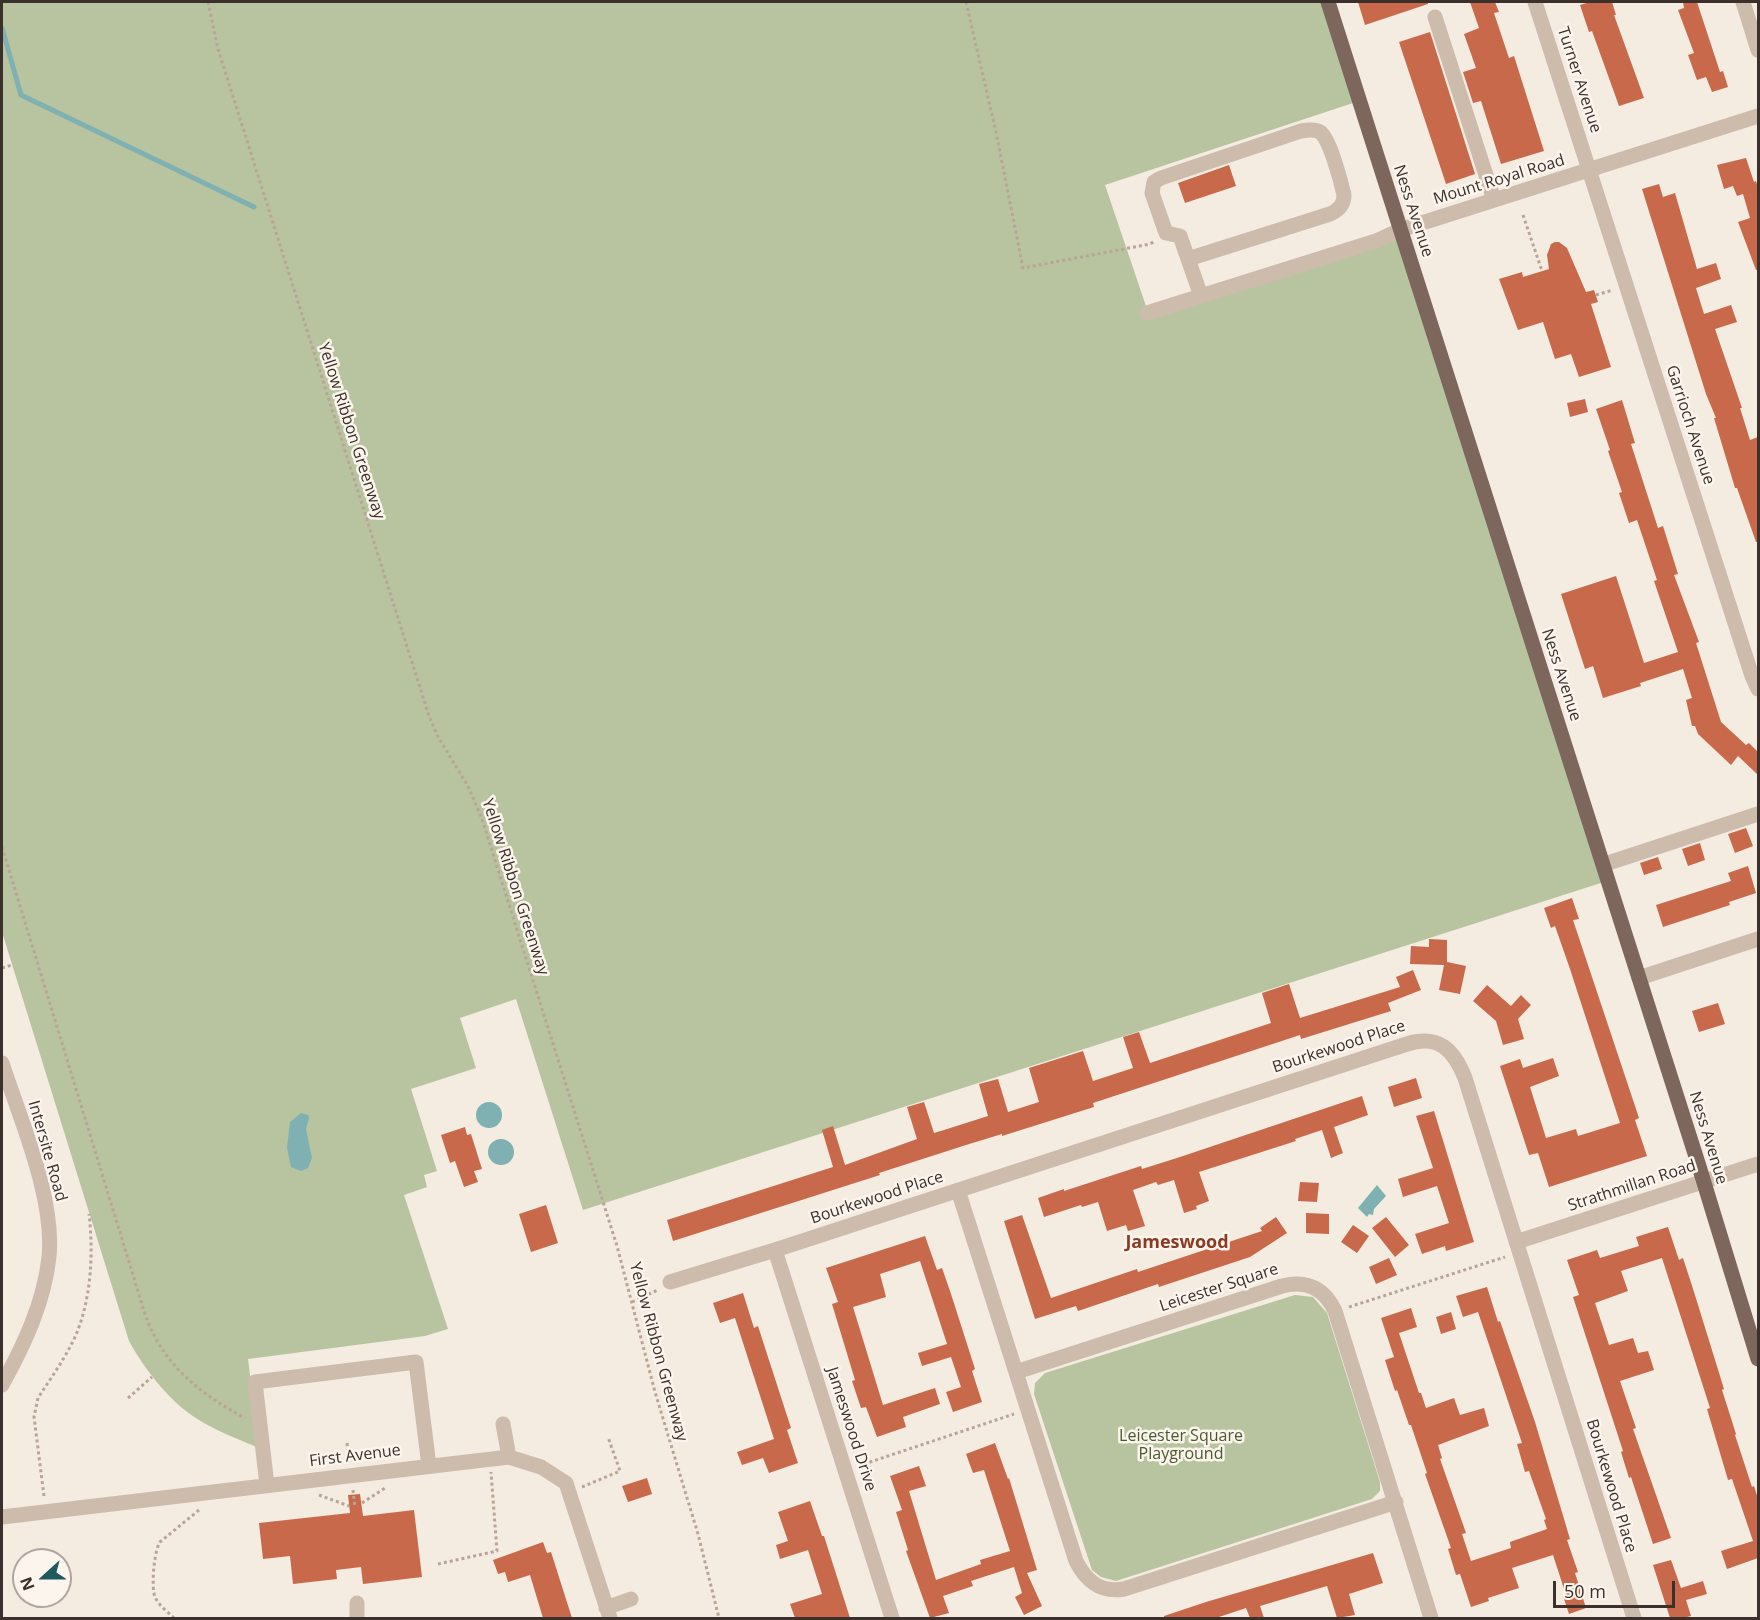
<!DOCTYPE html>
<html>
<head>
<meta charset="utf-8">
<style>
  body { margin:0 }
  #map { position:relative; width:1760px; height:1620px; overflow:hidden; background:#f4ebe1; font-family:"Open Sans",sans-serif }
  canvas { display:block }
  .frame { position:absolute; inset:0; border:3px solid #3b302b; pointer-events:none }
  .north { position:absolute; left:12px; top:1548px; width:60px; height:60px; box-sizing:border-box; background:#fbf5ee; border:2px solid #aea6a0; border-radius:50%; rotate:249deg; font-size:16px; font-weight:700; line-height:24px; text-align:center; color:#3b302b }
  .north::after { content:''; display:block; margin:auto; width:21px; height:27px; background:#1f5a5e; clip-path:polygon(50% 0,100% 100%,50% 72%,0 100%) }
  .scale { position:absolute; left:1553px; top:1581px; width:122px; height:27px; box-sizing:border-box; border:3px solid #3b302b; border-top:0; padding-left:8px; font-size:18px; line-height:21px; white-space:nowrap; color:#3b302b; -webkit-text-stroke:4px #fbf5ee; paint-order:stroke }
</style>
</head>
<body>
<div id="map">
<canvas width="1760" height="1620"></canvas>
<div class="frame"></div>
<div class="north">N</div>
<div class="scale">50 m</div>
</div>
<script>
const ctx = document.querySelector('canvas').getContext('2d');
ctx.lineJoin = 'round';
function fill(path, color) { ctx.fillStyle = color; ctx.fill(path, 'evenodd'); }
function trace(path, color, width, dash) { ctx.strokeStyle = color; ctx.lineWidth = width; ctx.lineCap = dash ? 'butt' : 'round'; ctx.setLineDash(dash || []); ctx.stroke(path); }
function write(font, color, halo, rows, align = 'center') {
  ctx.font = font + ' "Open Sans",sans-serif'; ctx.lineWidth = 5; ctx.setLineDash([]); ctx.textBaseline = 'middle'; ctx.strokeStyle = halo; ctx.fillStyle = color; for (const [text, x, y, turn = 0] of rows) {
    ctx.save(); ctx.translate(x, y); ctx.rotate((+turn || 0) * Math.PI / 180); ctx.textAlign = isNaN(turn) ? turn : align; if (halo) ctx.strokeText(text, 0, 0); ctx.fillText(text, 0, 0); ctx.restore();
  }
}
const green = new Path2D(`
  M2,2H1328L1359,101L1105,185L1148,312L1400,230L1607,881L583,1210L516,999L460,1018L476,1068L411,1089L437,1171L424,1175L427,1187L404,1195L448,1329L425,1336L248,1359L259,1448C241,1440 221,1433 204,1423C173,1406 146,1372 129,1341L2,932Z
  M1295,1295L1313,1297L1327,1313L1380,1482V1491L1372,1499L1116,1581L1101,1577L1092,1570L1034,1394L1035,1383L1045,1373Z`);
const water = new Path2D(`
  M476 1115a13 13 0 1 1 26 0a13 13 0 1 1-26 0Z
  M301,1113L308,1115L309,1118L306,1129L312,1158L308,1168L301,1171L291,1167L287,1148L290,1122Z
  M488 1152a13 13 0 1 1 26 0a13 13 0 1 1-26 0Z
  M1377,1185L1386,1196L1374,1209L1373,1215L1369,1214L1367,1217L1358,1208Z`);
const stream = new Path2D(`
  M2,28L21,95L254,207`);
const building = new Path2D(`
  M1358,2H1428V4L1365,25Z
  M1470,2H1495L1499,12L1494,13L1509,58L1514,56L1544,151L1501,164L1481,101L1473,103L1463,72L1476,68L1464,34L1479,28Z
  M1590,2H1612L1616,15H1614L1644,98L1619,106L1592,31L1589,32L1580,5Z
  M1683,2H1697L1720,72L1723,71L1728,87L1712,92L1706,77L1697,80L1688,55L1694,53L1678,10L1684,8Z
  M1430,32L1475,174L1446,184L1399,42Z
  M1746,158L1754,182L1756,181L1758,188V270H1756L1738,222L1750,218L1743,194L1737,196L1733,186L1724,189L1717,165Z
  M1229,165L1236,186L1185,203L1178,183Z
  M1659,184L1663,197L1675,193L1697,269L1716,263L1721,279L1696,288L1704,314L1731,305L1737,322L1715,329L1742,408H1740L1750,440L1758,437V542H1756L1737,488H1735L1714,418H1716L1706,394L1642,189Z
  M1555,242H1559L1567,248L1586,292L1594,290L1598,302L1591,304L1611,367L1579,377L1571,354L1555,359L1543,322L1518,330L1499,279L1522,272L1523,277L1549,269L1547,255L1551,244Z
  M1585,399L1588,412L1570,417L1567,403Z
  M1622,400L1635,443L1631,444L1658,528L1663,526L1678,574L1674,575L1699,642L1696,643L1721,722L1746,745L1749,743L1758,752V775L1738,756L1731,765L1698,734L1695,726H1692L1686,700L1692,698L1683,669L1640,683L1641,686L1603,698L1593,666L1585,669L1561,594L1616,576L1644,663L1678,652L1654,581L1657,580L1637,520L1629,523L1619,493L1622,492L1608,451L1610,450L1596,409Z
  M1746,828L1753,846L1735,853L1728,834Z
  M1700,843L1705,860L1688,866L1682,849Z
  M1658,857L1662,869L1644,875L1640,863Z
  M1748,866L1756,893L1729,902L1730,905L1663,927L1656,905L1731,881L1728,873Z
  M1572,898L1579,919L1573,920L1639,1118L1635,1120L1647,1156L1549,1187L1538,1153L1529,1155L1500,1066L1520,1059L1523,1068L1553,1058L1559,1076L1530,1087L1546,1138L1576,1129L1578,1136L1620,1123L1570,969L1555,926L1551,928L1544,908Z
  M1429,939L1447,940V962L1466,966L1460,994L1439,990L1444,965L1410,964L1411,946L1429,947Z
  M1413,970L1421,990L1388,1003L1391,1011L1301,1039L1300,1035L1093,1103L1094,1107L1002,1136V1134L966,1145L879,1173L880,1175L673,1241L667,1220L833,1167L822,1130L833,1126L845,1165L917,1139L907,1107L924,1102L934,1133L944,1130L988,1116L979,1084L998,1079L1008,1112L1039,1102L1029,1068L1083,1051L1093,1081L1133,1068L1123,1037L1139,1032L1150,1063L1271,1023L1262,993L1289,984L1300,1018L1400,987L1396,977Z
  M1487,985L1511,1006L1521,995L1531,1005L1518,1019L1524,1039L1503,1045L1496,1021L1473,1001Z
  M1718,1003L1725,1024L1699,1032L1692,1011Z
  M1416,1078L1422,1098L1394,1107L1388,1087Z
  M1362,1096L1368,1115L1334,1127L1343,1153L1331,1158L1322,1130L1295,1139L1296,1141L1199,1172L1209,1201L1196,1206L1197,1209L1184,1213L1174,1180L1158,1185L1156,1182L1133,1190L1145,1226L1128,1231L1126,1225L1107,1231L1098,1202L1082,1207L1081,1205L1044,1217L1038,1198L1064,1189V1191L1141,1166L1142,1169L1177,1158Z
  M1434,1111L1474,1242L1446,1251L1445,1246L1422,1254L1415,1234L1449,1223L1437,1186L1403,1197L1398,1179L1433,1168L1416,1116Z
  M465,1127L467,1135L471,1134L482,1169L474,1171L478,1182L464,1187L455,1161L450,1163L441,1135Z
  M1300,1182L1319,1183L1317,1202L1298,1201Z
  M546,1205L558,1243L531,1252L519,1214Z
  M1306,1213L1329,1214V1234L1306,1233Z
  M1022,1215L1051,1298L1137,1269L1138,1272L1262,1231L1260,1228L1276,1217L1287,1233L1250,1257L1159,1287L1158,1284L1078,1311L1076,1306L1035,1319L1004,1221Z
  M1386,1217L1409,1245L1395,1257L1372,1228Z
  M1353,1225L1369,1236L1357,1253L1341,1242Z
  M1668,1227L1679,1260L1683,1258L1694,1292L1724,1389L1722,1390L1736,1434L1735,1435L1752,1487L1754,1486L1758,1499V1558L1727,1569L1721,1551L1753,1541L1732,1479L1728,1480L1707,1409L1710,1408L1662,1258L1621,1271L1628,1291L1595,1303L1609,1345L1633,1338L1638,1353L1648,1351L1654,1370L1620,1381L1636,1428L1633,1429L1671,1538L1653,1544L1631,1477L1629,1478L1621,1452L1623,1451L1573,1297L1579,1295L1567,1260L1597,1250L1600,1258L1639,1246L1636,1237Z
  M925,1236L937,1270L942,1268L951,1294L975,1369L972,1371L982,1402L953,1412L946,1392L961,1387L951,1357L922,1366L918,1353L947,1344L920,1261L880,1274L886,1297L853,1307L883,1405L935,1388L940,1404L903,1417L906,1427L877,1437L866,1407L861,1408L852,1381L855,1380L832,1304L838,1302L826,1268Z
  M1389,1258L1397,1275L1376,1284L1369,1267Z
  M1487,1287L1498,1322L1500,1321L1535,1422L1570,1539L1567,1540L1578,1572L1575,1573L1586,1608L1569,1614L1563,1596L1566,1595L1553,1555L1512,1568L1519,1588L1488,1598L1489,1601L1471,1607L1460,1574L1456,1575L1448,1549L1451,1548L1425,1474L1427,1473L1411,1425H1409L1397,1390L1395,1391L1385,1360L1394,1357L1381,1318L1411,1308L1417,1327L1399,1333L1419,1393H1421L1426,1408L1454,1398L1460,1415L1484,1408L1489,1426L1438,1445L1442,1458L1440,1459L1466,1533L1462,1534L1471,1561L1511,1548L1510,1542L1547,1529L1544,1520L1546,1519L1529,1471L1525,1472L1517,1444L1522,1443L1478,1312L1463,1317L1456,1296Z
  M743,1293L754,1328L758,1326L767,1354L791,1428L787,1430L798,1463L769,1473L763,1458L742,1465L737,1452L774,1439L735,1318L720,1323L713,1303Z
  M1451,1312L1456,1329L1441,1334L1436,1317Z
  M995,1443L1008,1479L1009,1478L1037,1570L1027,1573L1042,1606L1024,1615L1015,1597L1022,1593L1014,1567L971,1581L973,1586L943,1596L949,1613L930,1618L906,1551L908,1550L896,1512L902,1510L890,1476L919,1466L926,1486L909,1491L936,1580L981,1564L980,1560L1010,1551L984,1470L973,1473L966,1454Z
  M647,1478L652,1494L628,1502L622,1486Z
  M360,1494L363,1516L414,1510L422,1577L363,1584L361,1567L336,1570L337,1579L293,1584L290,1556L263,1559L259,1523L350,1513L348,1495Z
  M810,1501L822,1536H824L850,1618H795L790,1604L822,1594L808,1550L780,1559L776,1545L788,1541L778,1512Z
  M543,1542L547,1553L551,1552L572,1618H543L530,1575L508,1582L505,1572L498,1574L493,1560Z
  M1373,1553L1383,1583L1349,1594L1355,1615L1337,1618L1327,1586L1260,1606L1264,1618H1250L1246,1608L1216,1618H1164V1616L1206,1602Z
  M1671,1560L1681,1588L1703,1581L1707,1594L1686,1600L1691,1616L1683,1618H1670L1653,1565Z`);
const path = new Path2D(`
  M208,2L218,49L429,716L438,737L468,786L482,819L617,1246L655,1392L698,1534L719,1618
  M966,2L996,132L1023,268L1150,244L1155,241
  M1523,215L1542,271
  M1596,295L1613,290
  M2,847L144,1311C161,1363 198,1393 245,1418
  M2,968L12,965
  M632,1302L658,1290
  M1349,1307L1505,1257
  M128,1398L152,1377
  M347,1443L349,1462
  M858,1466L1014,1414
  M582,1487L620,1471L608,1437
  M353,1490L355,1508
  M319,1495L349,1506
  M44,1496L34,1417L38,1398C49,1381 61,1364 70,1347C91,1309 94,1256 89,1214
  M362,1503L385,1488
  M438,1564L497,1551L491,1472
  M174,1618C168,1612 159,1606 155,1597C151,1587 154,1551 160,1542L199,1510`);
const minor = new Path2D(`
  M1535,2L1752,676L1758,689
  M1743,2L1758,50
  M1435,17L1494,200
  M1188,259L1330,214C1339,210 1344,205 1344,195C1341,182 1330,139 1320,132C1315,129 1307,130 1301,131L1161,178L1154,182L1152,193L1166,233L1180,236C1187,256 1194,276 1201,296
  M1147,313L1376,241L1400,230L1758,116
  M1602,865L1758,814
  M1639,978L1758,939
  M2,1063C20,1119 55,1198 49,1257C44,1303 24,1345 2,1385
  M958,1190L1076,1561C1086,1581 1100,1593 1124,1589L1396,1502
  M1516,1242L1758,1164
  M775,1250L892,1618
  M670,1282L775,1250L1407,1044C1439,1034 1454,1050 1465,1078L1634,1618
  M1016,1372L1282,1286C1307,1280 1324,1288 1335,1311L1431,1618
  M503,1424L509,1457
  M267,1485L255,1382L416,1362L429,1466
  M2,1517L509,1457L541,1467L566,1483L610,1618
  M357,1603V1618
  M606,1608L631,1599`);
const major = new Path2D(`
  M1328,2L1698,1163L1758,1359`);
const streetNames = [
  ["Turner Avenue",1579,80,72],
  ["Mount Royal Road",1499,180,-17],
  ["Ness Avenue",1413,211,72],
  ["Garrioch Avenue",1690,425,72],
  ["Yellow Ribbon Greenway",351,431,72],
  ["Ness Avenue",1561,675,72],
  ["Yellow Ribbon Greenway",515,887,72],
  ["Bourkewood Place",1339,1047,-18],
  ["Ness Avenue",1708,1138,73],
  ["Intersite Road",47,1151,74],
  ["Strathmillan Road",1632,1186,-18],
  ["Bourkewood Place",877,1198,-18],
  ["Leicester Square",1219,1288,-18],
  ["Yellow Ribbon Greenway",658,1352,75],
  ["Jameswood Drive",851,1429,72],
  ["First Avenue",355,1456,-7],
  ["Bourkewood Place",1611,1486,73]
];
const parkNames = [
  ["Leicester Square",1181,1436],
  ["Playground",1181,1454]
];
const neighbourhoodNames = [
  ["Jameswood",1177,1243]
];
fill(green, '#b8c4a0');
fill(water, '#7fb0b2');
trace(stream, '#7fb0b2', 5);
fill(building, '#c8694b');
trace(path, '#b9a596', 3, [3, 3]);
trace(minor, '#cdbbac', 15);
trace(major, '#7d675c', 15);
write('16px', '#3b302b', '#fbf5ee', streetNames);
write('16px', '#4a5a2e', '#fbf5ee', parkNames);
write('bold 18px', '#8c3b22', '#fbf5ee', neighbourhoodNames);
</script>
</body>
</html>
